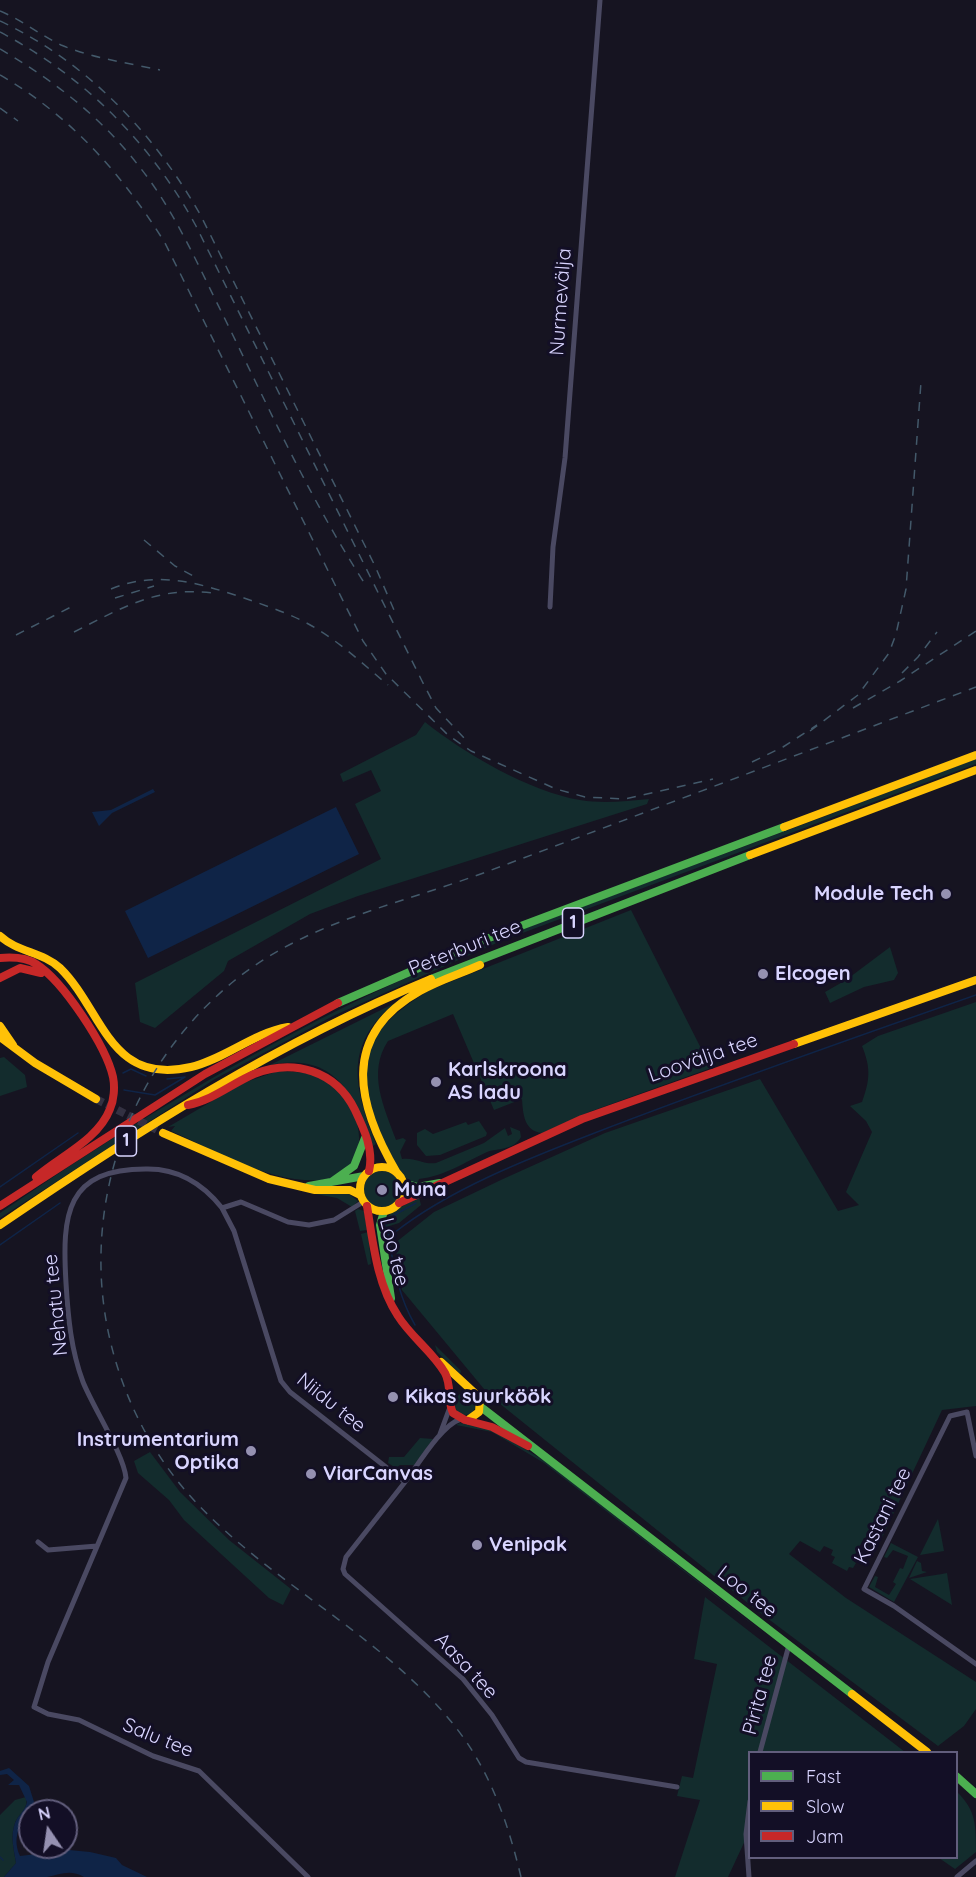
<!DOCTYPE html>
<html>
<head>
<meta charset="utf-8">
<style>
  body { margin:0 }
  #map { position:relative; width:976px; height:1877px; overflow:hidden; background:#161421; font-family:Quicksand,sans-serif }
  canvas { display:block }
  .legend { position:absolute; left:748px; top:1751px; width:210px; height:108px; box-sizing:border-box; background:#130f26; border:2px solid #625e7d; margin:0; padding:8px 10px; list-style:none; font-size:18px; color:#d9d5ff }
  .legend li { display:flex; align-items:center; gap:12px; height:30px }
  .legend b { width:30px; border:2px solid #625e7d }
  .north { position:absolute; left:18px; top:1799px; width:60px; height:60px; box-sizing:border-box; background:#130f26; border:2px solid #625e7d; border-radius:50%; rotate:347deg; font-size:16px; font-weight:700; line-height:24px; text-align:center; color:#d9d5ff }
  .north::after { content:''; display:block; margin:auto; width:21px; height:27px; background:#9591b1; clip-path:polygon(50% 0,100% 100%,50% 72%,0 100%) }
</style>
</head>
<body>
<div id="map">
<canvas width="976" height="1877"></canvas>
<ul class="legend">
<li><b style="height:8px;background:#4caf50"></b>Fast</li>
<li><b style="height:8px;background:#ffc107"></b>Slow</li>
<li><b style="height:8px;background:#c62828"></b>Jam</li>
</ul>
<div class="north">N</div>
</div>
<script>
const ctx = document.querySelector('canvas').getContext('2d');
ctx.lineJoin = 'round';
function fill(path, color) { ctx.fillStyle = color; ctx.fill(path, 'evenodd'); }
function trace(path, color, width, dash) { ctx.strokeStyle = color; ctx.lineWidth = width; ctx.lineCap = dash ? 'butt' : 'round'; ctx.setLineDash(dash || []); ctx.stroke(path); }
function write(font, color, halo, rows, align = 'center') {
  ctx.font = font + ' Quicksand,sans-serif'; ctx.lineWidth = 6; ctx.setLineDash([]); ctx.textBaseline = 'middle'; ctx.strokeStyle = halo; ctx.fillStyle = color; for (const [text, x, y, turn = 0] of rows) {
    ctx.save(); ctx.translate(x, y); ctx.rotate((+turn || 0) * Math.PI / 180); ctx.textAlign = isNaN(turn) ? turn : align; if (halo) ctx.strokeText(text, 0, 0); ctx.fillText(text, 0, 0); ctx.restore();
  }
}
const green = new Path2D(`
  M425,722C464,753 530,792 580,800C604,804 626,801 649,799L647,804L358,896L310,914L228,961L224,971L155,1028L140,1022L135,983L381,859L355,804L381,791L371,770L343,782L340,774L416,735Z
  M976,759V764L501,941L333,1016L215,1079L0,1218V1213C118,1132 240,1057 369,995C459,952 552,918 646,883C756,842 866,801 976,759Z
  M631,910L711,1068L589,1112L542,1133C524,1131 523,1114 522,1099L494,1110L453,1014L388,1041C367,1073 384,1107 396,1140L403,1138L406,1140L400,1152L402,1159C415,1157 424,1165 436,1163L484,1143L505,1128L508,1136L512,1134L510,1127L520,1131L521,1137C513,1151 497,1148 487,1152C465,1162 445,1176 419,1179L417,1184C399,1178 392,1158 384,1142C349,1069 361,1031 430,990Z
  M890,947L898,973L894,980L864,987L830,1003L825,992L846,980Z
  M976,1002V1406L942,1410L880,1542L869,1536L867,1539L864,1538L852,1560L856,1563L853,1568L849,1567L847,1571L832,1563L835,1557L831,1555L833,1550L824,1546L820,1552L800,1541L789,1554L846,1598L976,1682V1709L964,1726L938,1746L759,1612L489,1395L402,1290L395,1243L434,1212L503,1179L605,1133L760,1079L838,1211L859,1205L846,1192L872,1132L866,1121L850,1106L862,1102C870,1080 871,1068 862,1046L878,1036Z
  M395,1003C342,1046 355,1089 376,1144L373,1146C353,1094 336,1052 270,1065Z
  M4,1057L25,1075L27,1087L0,1096V1058Z
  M278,1071C299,1072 317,1072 334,1086C366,1111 373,1177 322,1180C270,1184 217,1151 171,1131L175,1126L168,1127L243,1083Z
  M479,1121L487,1133L486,1136L440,1155L426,1156L417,1145V1133L425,1129L433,1134L466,1122L468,1125Z
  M364 1189a18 18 0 1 1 36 0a18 18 0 1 1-36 0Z
  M310,1193L349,1194L358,1201L352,1207L337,1198Z
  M419,1197L421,1205L399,1223L383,1228L390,1213Z
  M358,1209L364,1211L367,1230L360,1231L355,1211Z
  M368,1232L371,1264L368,1265L361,1234Z
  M435,1345L461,1371L460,1374L437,1352Z
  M454 1404a11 11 0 1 1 22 0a11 11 0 1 1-22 0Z
  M460,1423L483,1426L500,1434L545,1461L783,1648L544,1463L492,1432L456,1425Z
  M420,1438L433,1439L414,1465H400L396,1468L388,1463L389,1457H404Z
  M150,1452L180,1492L229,1540L291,1589L283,1605L269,1598L184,1520L169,1500L138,1473L134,1461Z
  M938,1519L944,1551L920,1555Z
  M891,1543L918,1557L894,1602L869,1587L875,1576L878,1577L875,1587L889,1595L896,1584L893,1582L900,1568L903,1569L908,1556L893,1550L887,1558L884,1557Z
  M917,1561L921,1563L922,1571L927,1572L909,1578Z
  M947,1573L952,1605L910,1579L942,1574Z
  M705,1597L905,1752H750L749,1832L728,1877H675L700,1800L677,1796L682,1776L693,1778L717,1664L694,1659Z
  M957,1792C976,1810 976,1825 976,1852L955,1869L939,1858H956Z
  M26,1797C29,1809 19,1813 15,1823C10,1836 14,1850 16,1863L4,1877H0V1815L15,1800Z`);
const water = new Path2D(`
  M153,789L155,792L112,813L99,826L92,812L111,810Z
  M336,807L359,854L148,958L125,911Z
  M9,1768L29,1786L34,1802C24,1820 10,1834 20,1856L69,1850L90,1852L116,1858L122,1865L147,1877H84C71,1869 60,1874 47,1877C34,1877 17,1877 4,1877L16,1863C14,1850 10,1836 15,1823C18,1815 25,1811 27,1802L19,1785H8L14,1780L7,1774L0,1775V1771Z`);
const stream = new Path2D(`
  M123,1073L131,1069L146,1076
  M124,1090L155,1095L185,1077L167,1079
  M0,1187L78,1133
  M386,1225L389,1218L416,1203
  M0,1245L60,1203
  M415,1325C398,1296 394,1267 388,1234L394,1233C448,1190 527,1159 592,1134C719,1085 847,1040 976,995
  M0,1857L3,1860`);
const secondaryTunnel = new Path2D(`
  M96,1099L163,1133`);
const street = new Path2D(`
  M550,607L553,547L565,458L600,0
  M222,1208L234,1231L281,1381L290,1392L405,1482C418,1465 441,1425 461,1419
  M440,1434L450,1407
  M976,1456L967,1412L950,1416L864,1589L894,1606L976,1664
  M405,1482L346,1557L343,1569L345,1574L463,1679L492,1715L519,1758L526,1762L677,1787
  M38,1542L48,1550L97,1546
  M760,1752L789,1645
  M308,1877L199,1771L153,1756L79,1720L48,1714L34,1707L48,1662L126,1478C124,1455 93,1407 83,1382C71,1350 68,1317 66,1283C62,1215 65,1168 148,1169C179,1169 203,1184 222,1208L241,1202L288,1222L309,1225L334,1220L363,1202
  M749,1877L746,1834L750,1801
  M957,1877L976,1861`);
const fast = new Path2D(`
  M431,979L750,855
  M338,1003L481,941L784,827
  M330,1183L354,1166L365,1138
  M403,1183L418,1187L440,1183
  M309,1186L364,1176
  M384,1211L380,1225L391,1298
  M481,1407L852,1694
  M956,1776L976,1794`);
const slow = new Path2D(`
  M784,827L976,755
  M750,855L976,770
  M0,936C17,952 43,952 60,968C103,1010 109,1086 191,1067C225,1059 253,1033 288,1027
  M0,1026L13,1045
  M0,1037L35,1063L96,1099
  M794,1044L976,980
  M163,1133L269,1179L315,1190H350L360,1195
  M360 1189a22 22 0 1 1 44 0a22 22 0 1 1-44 0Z
  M397,1173C357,1105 339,1036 420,991C439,980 460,974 480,965
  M0,1225C136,1132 278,1042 431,979
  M441,1362L480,1398L479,1412L468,1420
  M852,1694L927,1752`);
const jam = new Path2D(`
  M0,958C12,957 26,957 36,964C63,981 106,1046 113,1077C115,1087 114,1100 110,1109C98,1140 60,1156 36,1177
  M0,978L20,968L41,973
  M188,1105C213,1100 231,1084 254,1074C294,1058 336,1071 355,1110C364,1129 374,1150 369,1171
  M399,1203L582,1119L794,1044
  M0,1206L205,1074L338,1003
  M367,1206C373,1243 377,1284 398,1316C411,1337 433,1352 445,1373C452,1386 447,1401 453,1413L465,1420L492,1427L528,1446`);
const rail = new Path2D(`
  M0,11C22,20 40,35 61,45C92,58 128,63 160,70
  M0,21C87,62 154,133 201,216L375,566L394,610
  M0,32C85,77 150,142 196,226L422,681L436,708L465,739
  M0,49C53,80 100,116 138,165C173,208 196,261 221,311C267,404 310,500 367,587
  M0,75C71,116 122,174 165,243L363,641L386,674L448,735L471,751L556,789L585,797L625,799L713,779
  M0,108L18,121
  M144,540L175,566L197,578
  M111,589C157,570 199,583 244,598C267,606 291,614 312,626C340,642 364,665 388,685
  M115,598L154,586
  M74,632C122,608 157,586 212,593
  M16,635L71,607
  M902,673L918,657L937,632
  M853,708L900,681L976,631
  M810,731L858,695L889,653L896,634L906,589L921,382
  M752,762L783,747L817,725
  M521,1877C509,1827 493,1779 463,1737C392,1639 273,1587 192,1498C133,1433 99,1343 101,1254C103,1148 152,1048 234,981C306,922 400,904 486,872C649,811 813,749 976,687`);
const markers = [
  [946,894,6,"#9591b1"],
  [763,974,6,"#9591b1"],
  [436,1082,6,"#9591b1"],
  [382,1190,6,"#9591b1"],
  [393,1397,6,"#9591b1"],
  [251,1451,6,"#9591b1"],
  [311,1474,6,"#9591b1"],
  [477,1545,6,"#9591b1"]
];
const shields = [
  [573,923,21],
  [126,1141,21]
];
const shieldNames = [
  ["1",573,923],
  ["1",126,1141]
];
const streetNames = [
  ["Nurmevälja",561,302,-86],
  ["Peterburi tee",465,948,-22],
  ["Loovälja tee",703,1058,-19],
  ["Loo tee",394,1252,76],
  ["Nehatu tee",56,1305,-96],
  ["Niidu tee",331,1403,39],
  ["Kastani tee",883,1516,-64],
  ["Loo tee",747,1592,38],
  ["Aasa tee",466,1666,47],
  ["Pirita tee",760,1695,-75],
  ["Salu tee",158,1738,22]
];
const poiNames = [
  ["Module Tech",934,894,"right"],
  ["Elcogen",775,974],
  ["Karlskroona",448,1070],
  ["AS ladu",448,1093],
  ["Muna",394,1190],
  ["Kikas suurköök",405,1397],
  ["Instrumentarium",239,1440,"right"],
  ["Optika",239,1463,"right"],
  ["ViarCanvas",323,1474],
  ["Venipak",489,1545]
];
fill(green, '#132c2d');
fill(water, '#0f2447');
trace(stream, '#0f2447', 1.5);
trace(secondaryTunnel, '#333142', 8, [8, 4]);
trace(street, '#4a4962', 5);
trace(fast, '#4caf50', 8);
trace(slow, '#ffc107', 8);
trace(jam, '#c62828', 8);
trace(rail, '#43596a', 1.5, [9, 8]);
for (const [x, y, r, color] of markers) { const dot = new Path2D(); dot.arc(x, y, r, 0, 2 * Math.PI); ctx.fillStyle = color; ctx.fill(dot); trace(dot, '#130f26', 2); }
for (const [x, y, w] of shields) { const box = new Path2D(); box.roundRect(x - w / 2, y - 15, w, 30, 4.5); ctx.fillStyle = '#130f26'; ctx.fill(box); trace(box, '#d9d5ff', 1.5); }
write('bold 18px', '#d9d5ff', null, shieldNames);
write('20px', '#d9d5ff', '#130f26', streetNames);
write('bold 20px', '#d9d5ff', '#130f26', poiNames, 'left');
</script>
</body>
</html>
